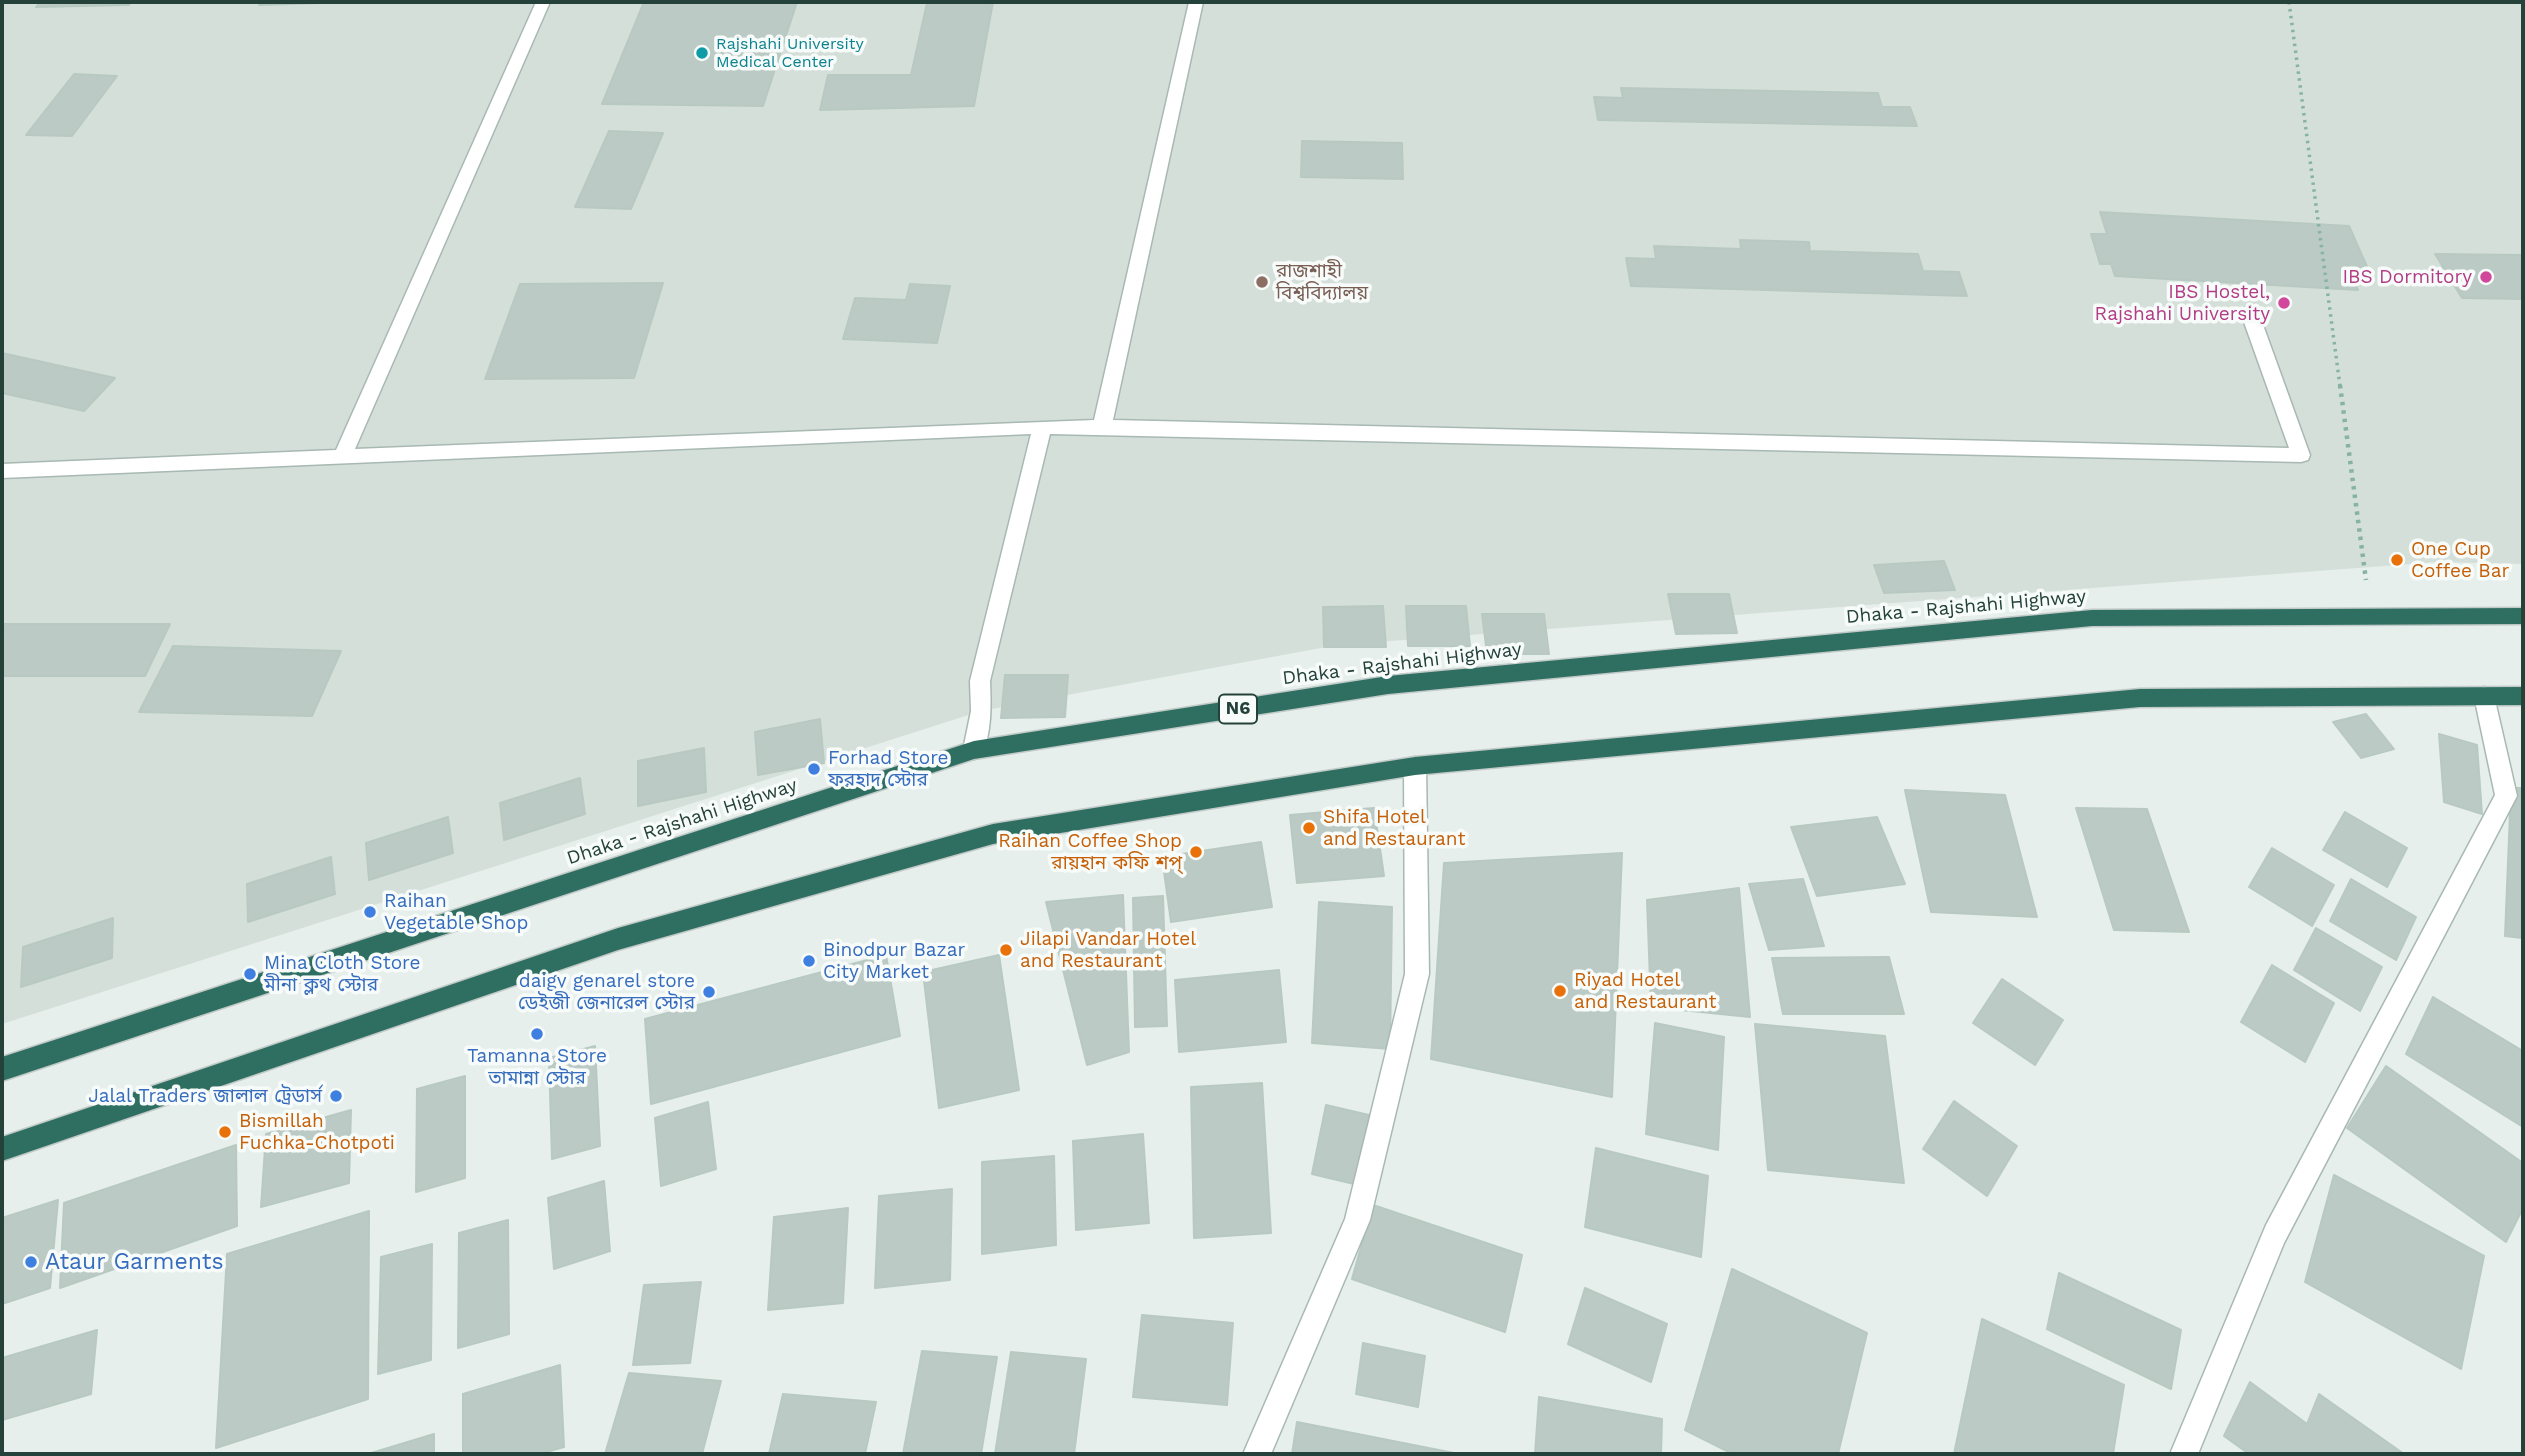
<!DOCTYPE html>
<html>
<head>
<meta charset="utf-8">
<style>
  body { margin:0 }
  #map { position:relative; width:2525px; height:1456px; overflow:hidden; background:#e6efeb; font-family:"Work Sans",sans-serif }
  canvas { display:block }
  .frame { position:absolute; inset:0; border:4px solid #24423a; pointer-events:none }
</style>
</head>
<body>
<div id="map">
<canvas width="2525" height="1456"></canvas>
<div class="frame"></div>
</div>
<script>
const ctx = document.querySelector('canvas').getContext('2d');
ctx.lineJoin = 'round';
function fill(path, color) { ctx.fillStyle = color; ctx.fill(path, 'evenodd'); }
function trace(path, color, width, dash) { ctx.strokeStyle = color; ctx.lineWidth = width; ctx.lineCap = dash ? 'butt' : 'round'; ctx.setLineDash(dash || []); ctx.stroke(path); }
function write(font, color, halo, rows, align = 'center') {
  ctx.font = font + ' "Work Sans","Noto Sans Bengali",sans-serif'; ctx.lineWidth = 7; ctx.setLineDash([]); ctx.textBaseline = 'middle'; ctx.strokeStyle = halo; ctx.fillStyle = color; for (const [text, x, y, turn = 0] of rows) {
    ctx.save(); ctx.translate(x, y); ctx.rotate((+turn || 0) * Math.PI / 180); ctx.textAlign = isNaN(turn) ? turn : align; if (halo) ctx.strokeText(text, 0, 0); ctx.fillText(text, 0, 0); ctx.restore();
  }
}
const built = new Path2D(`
  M2,2H2523V564L2437,562L1337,645L981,711L2,1024Z`);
const building = new Path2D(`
  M40,2H131L129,5L36,7Z
  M260,2H352L259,5Z
  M644,2H797L763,106L602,104Z
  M993,2L974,106L820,110L828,75H911L927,3L844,2Z
  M74,74L117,76L72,136L26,135Z
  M1621,88L1878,93L1882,107H1910L1917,126L1598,120L1594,97L1623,98Z
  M609,131L663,133L631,209L575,207Z
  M1302,141L1402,143L1403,179L1301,177Z
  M2100,212L2349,226L2369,271L2348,269L2358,290L2115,276L2111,264H2100L2091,234H2107Z
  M1740,240L1809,242L1810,251L1918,254L1923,271L1959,272L1967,296L1631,286L1626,258L1656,259L1654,246L1741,249Z
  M2435,254L2523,255V299L2462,298Z
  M663,283L634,378L485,379L520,284Z
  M910,284L950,286L937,343L843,339L855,298L906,300Z
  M2,353L115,378L84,411L2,393Z
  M1944,561L1955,590L1884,593L1874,565Z
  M1668,594H1729L1737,633L1676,634Z
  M1383,606L1386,647H1324L1323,607Z
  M1406,606H1466L1470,646H1408Z
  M1482,614H1544L1549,654H1487Z
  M2,624H170L145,676H2Z
  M173,646L341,651L312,716L139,712Z
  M1005,675H1068L1065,717L1001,718Z
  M2366,714L2394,749L2361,758L2333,722Z
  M820,719L824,763L758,775L755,732Z
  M2439,734L2477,745L2482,814L2444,802Z
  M704,748L706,792L638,806V761Z
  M580,778L585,814L504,840L500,803Z
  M2511,788H2523V938L2505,936Z
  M1905,790L2005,795L2037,917L1931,912Z
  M1374,808L1384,876L1297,883L1290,815Z
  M2076,808L2147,809L2189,932L2114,930Z
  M2345,812L2407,848L2387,887L2323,850Z
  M448,817L453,853L369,880L366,843Z
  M1877,817L1905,884L1817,896L1791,827Z
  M1261,842L1272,907L1171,922L1162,857Z
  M2272,848L2334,885L2312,926L2249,887Z
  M1622,853L1612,1097L1431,1059L1444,863Z
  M331,857L335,894L248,922L247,884Z
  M1803,879L1824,946L1769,950L1749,884Z
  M2351,879L2416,917L2396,960L2330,921Z
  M1739,888L1750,1017L1651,1007L1647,900Z
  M1123,895L1129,1052L1087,1065L1046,902Z
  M1163,896L1167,1026L1135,1027L1133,898Z
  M1319,902L1392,907L1390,1049L1312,1043Z
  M113,918L112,958L21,987L23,947Z
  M2316,928L2382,967L2360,1011L2294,970Z
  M886,955L900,1036L651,1104L645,1019Z
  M999,955L1019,1090L939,1108L923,972Z
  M1889,957L1904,1014H1783L1772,958Z
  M2272,965L2334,1003L2305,1062L2241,1022Z
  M1279,970L1286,1042L1179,1052L1175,980Z
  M2002,979L2063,1020L2035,1065L1973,1023Z
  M2433,997L2523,1051V1127L2406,1054Z
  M1655,1023L1724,1037L1718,1150L1646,1134Z
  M1755,1024L1885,1036L1904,1183L1768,1170Z
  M595,1046L600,1146L552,1159L549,1058Z
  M2386,1066L2523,1163V1208L2506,1242L2347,1128Z
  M465,1076V1178L416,1192L417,1089Z
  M1262,1083L1271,1233L1194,1238L1191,1087Z
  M1954,1101L2017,1146L1987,1196L1923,1149Z
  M708,1102L716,1169L661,1186L655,1118Z
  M1326,1105L1369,1115L1354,1184L1312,1174Z
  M351,1110L349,1183L261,1207L266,1134Z
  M1143,1134L1149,1223L1076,1230L1073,1141Z
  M236,1145L237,1226L60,1288L64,1203Z
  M1596,1148L1708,1176L1701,1257L1585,1227Z
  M1054,1156L1056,1245L982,1254V1162Z
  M2334,1175L2484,1256L2461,1369L2305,1282Z
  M604,1181L610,1251L554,1269L548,1198Z
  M952,1189L950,1280L875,1288L879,1196Z
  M58,1200L50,1288L2,1304V1218Z
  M1373,1205L1522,1255L1505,1332L1352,1279Z
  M848,1208L843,1303L768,1310L774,1217Z
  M369,1211L368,1399L216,1448L227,1254Z
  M508,1220L509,1334L458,1348L459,1233Z
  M432,1244L431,1360L378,1374L381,1257Z
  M1732,1269L1867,1333L1838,1454H1733L1685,1430Z
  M2059,1273L2181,1330L2171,1389L2047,1329Z
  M701,1282L690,1363L633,1365L644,1285Z
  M1585,1288L1667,1324L1651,1382L1568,1344Z
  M1142,1315L1233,1323L1227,1405L1133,1397Z
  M1982,1319L2124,1385L2113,1454H1954Z
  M97,1330L91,1394L2,1420V1358Z
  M1363,1343L1425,1356L1418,1407L1356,1394Z
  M922,1351L997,1357L981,1454H903Z
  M1011,1352L1086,1359L1074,1454H995Z
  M560,1365L564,1447L539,1454H463V1394Z
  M629,1373L721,1381L702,1454H605Z
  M2250,1382L2307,1424L2319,1394L2404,1454H2249L2224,1436Z
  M783,1394L876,1402L865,1454H769Z
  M1539,1397L1662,1419L1661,1454H1535Z
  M1297,1422L1459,1454H1292Z
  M434,1434V1454H368Z`);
const pathFar1 = new Path2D(`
  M2289,2L2340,386`);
const path = new Path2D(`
  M2340,385L2366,580`);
const minor = new Path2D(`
  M536,2H550L355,449L1094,420L1189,2H1203L1113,420L2289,448L2240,311L2249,305L2258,311L2310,455L2308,460L2301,462L1050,434L990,681C991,705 992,734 981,756L974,759L967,756L963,750L971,711L970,681L1031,434L2,478V464L336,450Z
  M2484,687L2491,690L2494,696L2517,796L2284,1243L2198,1454H2170L2266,1225L2495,795L2474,696L2477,690Z
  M1415,757L1423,759L1426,766L1429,974L1370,1220L1271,1454H1243L1345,1219L1405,974L1404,766L1407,759Z`);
const highway = new Path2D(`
  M2523,608V624L2092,626L1388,694L974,759L2,1081V1057L974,741L1388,676L2092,610Z
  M2523,687V705L2140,707L1415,775L993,844L618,950L2,1161V1137L618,928L993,824L1415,757L2140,689Z`);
const markers = [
  [702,53,7,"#0f9aa8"],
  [2486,277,7,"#d1479c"],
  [1262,282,7,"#8d6e63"],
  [2284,303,7,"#d1479c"],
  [2397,560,7,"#e8710a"],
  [814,769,7,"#3f7fe0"],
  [1309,828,7,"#e8710a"],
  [1196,852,7,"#e8710a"],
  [370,912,7,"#3f7fe0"],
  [1006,950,7,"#e8710a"],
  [809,961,7,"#3f7fe0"],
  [250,974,7,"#3f7fe0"],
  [1560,991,7,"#e8710a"],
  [709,992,7,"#3f7fe0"],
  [537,1034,7,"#3f7fe0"],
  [336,1096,7,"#3f7fe0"],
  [225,1132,7,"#e8710a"],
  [31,1262,7,"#3f7fe0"]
];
const farCulturenames = [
  ["Rajshahi University",716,44],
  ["Medical Center",716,62]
];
const shields = [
  [1238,709,38]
];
const shieldNames = [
  ["N6",1238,709]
];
const educationNames = [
  ["রাজশাহী",1276,271],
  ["বিশ্ববিদ্যালয়",1276,293]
];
const hotelNames = [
  ["IBS Dormitory",2472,277],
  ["IBS Hostel,",2270,292],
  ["Rajshahi University",2270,314]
];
const foodNames = [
  ["One Cup",2411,549],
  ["Coffee Bar",2411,571],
  ["Shifa Hotel",1323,817],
  ["and Restaurant",1323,839],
  ["Raihan Coffee Shop",1182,841,"right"],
  ["রায়হান কফি শপ্",1182,863,"right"],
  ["Jilapi Vandar Hotel",1020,939],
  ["and Restaurant",1020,961],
  ["Riyad Hotel",1574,980],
  ["and Restaurant",1574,1002],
  ["Bismillah",239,1121],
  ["Fuchka-Chotpoti",239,1143]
];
const streetNames = [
  ["Dhaka - Rajshahi Highway",1966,607,-5],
  ["Dhaka - Rajshahi Highway",1402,664,-7],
  ["Dhaka - Rajshahi Highway",682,822,-18]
];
const shopNames = [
  ["Forhad Store",828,758],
  ["ফরহাদ স্টোর",828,780],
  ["Raihan",384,901],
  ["Vegetable Shop",384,923],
  ["Binodpur Bazar",823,950],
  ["City Market",823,972],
  ["Mina Cloth Store",264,963],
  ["মীনা ক্লথ স্টোর",264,985],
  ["daigy genarel store",695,981,"right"],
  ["ডেইজী জেনারেল স্টোর",695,1003,"right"],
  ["Tamanna Store",537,1056,"center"],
  ["তামান্না স্টোর",537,1078,"center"],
  ["Jalal Traders জালাল ট্রেডার্স",322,1096,"right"]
];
const nearShopnames = [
  ["Ataur Garments",45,1262]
];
fill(built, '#d4dfda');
fill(building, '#bbcac4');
trace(building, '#b8c9c2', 2);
trace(minor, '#a8b8b2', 3);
trace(highway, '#c2cac8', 3);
trace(pathFar1, '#86b3a5', 3.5, [2.5, 4.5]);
trace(path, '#86b3a5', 4.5, [3.5, 5]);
fill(minor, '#fff');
fill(highway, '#2f6f62');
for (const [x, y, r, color] of markers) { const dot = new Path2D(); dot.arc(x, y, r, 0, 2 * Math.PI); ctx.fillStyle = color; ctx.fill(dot); trace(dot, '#f7fbf9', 2.5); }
write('16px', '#0d838f', '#f7fbf9', farCulturenames, 'left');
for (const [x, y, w] of shields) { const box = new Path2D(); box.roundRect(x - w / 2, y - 14.5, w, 29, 5); ctx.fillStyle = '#f7fbf9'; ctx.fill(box); trace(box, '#24423a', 2); }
write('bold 18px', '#24423a', null, shieldNames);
write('19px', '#785e54', '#f7fbf9', educationNames, 'left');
write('19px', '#b23c85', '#f7fbf9', hotelNames, 'right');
write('19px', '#c56008', '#f7fbf9', foodNames, 'left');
write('19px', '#24423a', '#f7fbf9', streetNames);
write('19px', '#366cbe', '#f7fbf9', shopNames, 'left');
write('23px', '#366cbe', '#f7fbf9', nearShopnames, 'left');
</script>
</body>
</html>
